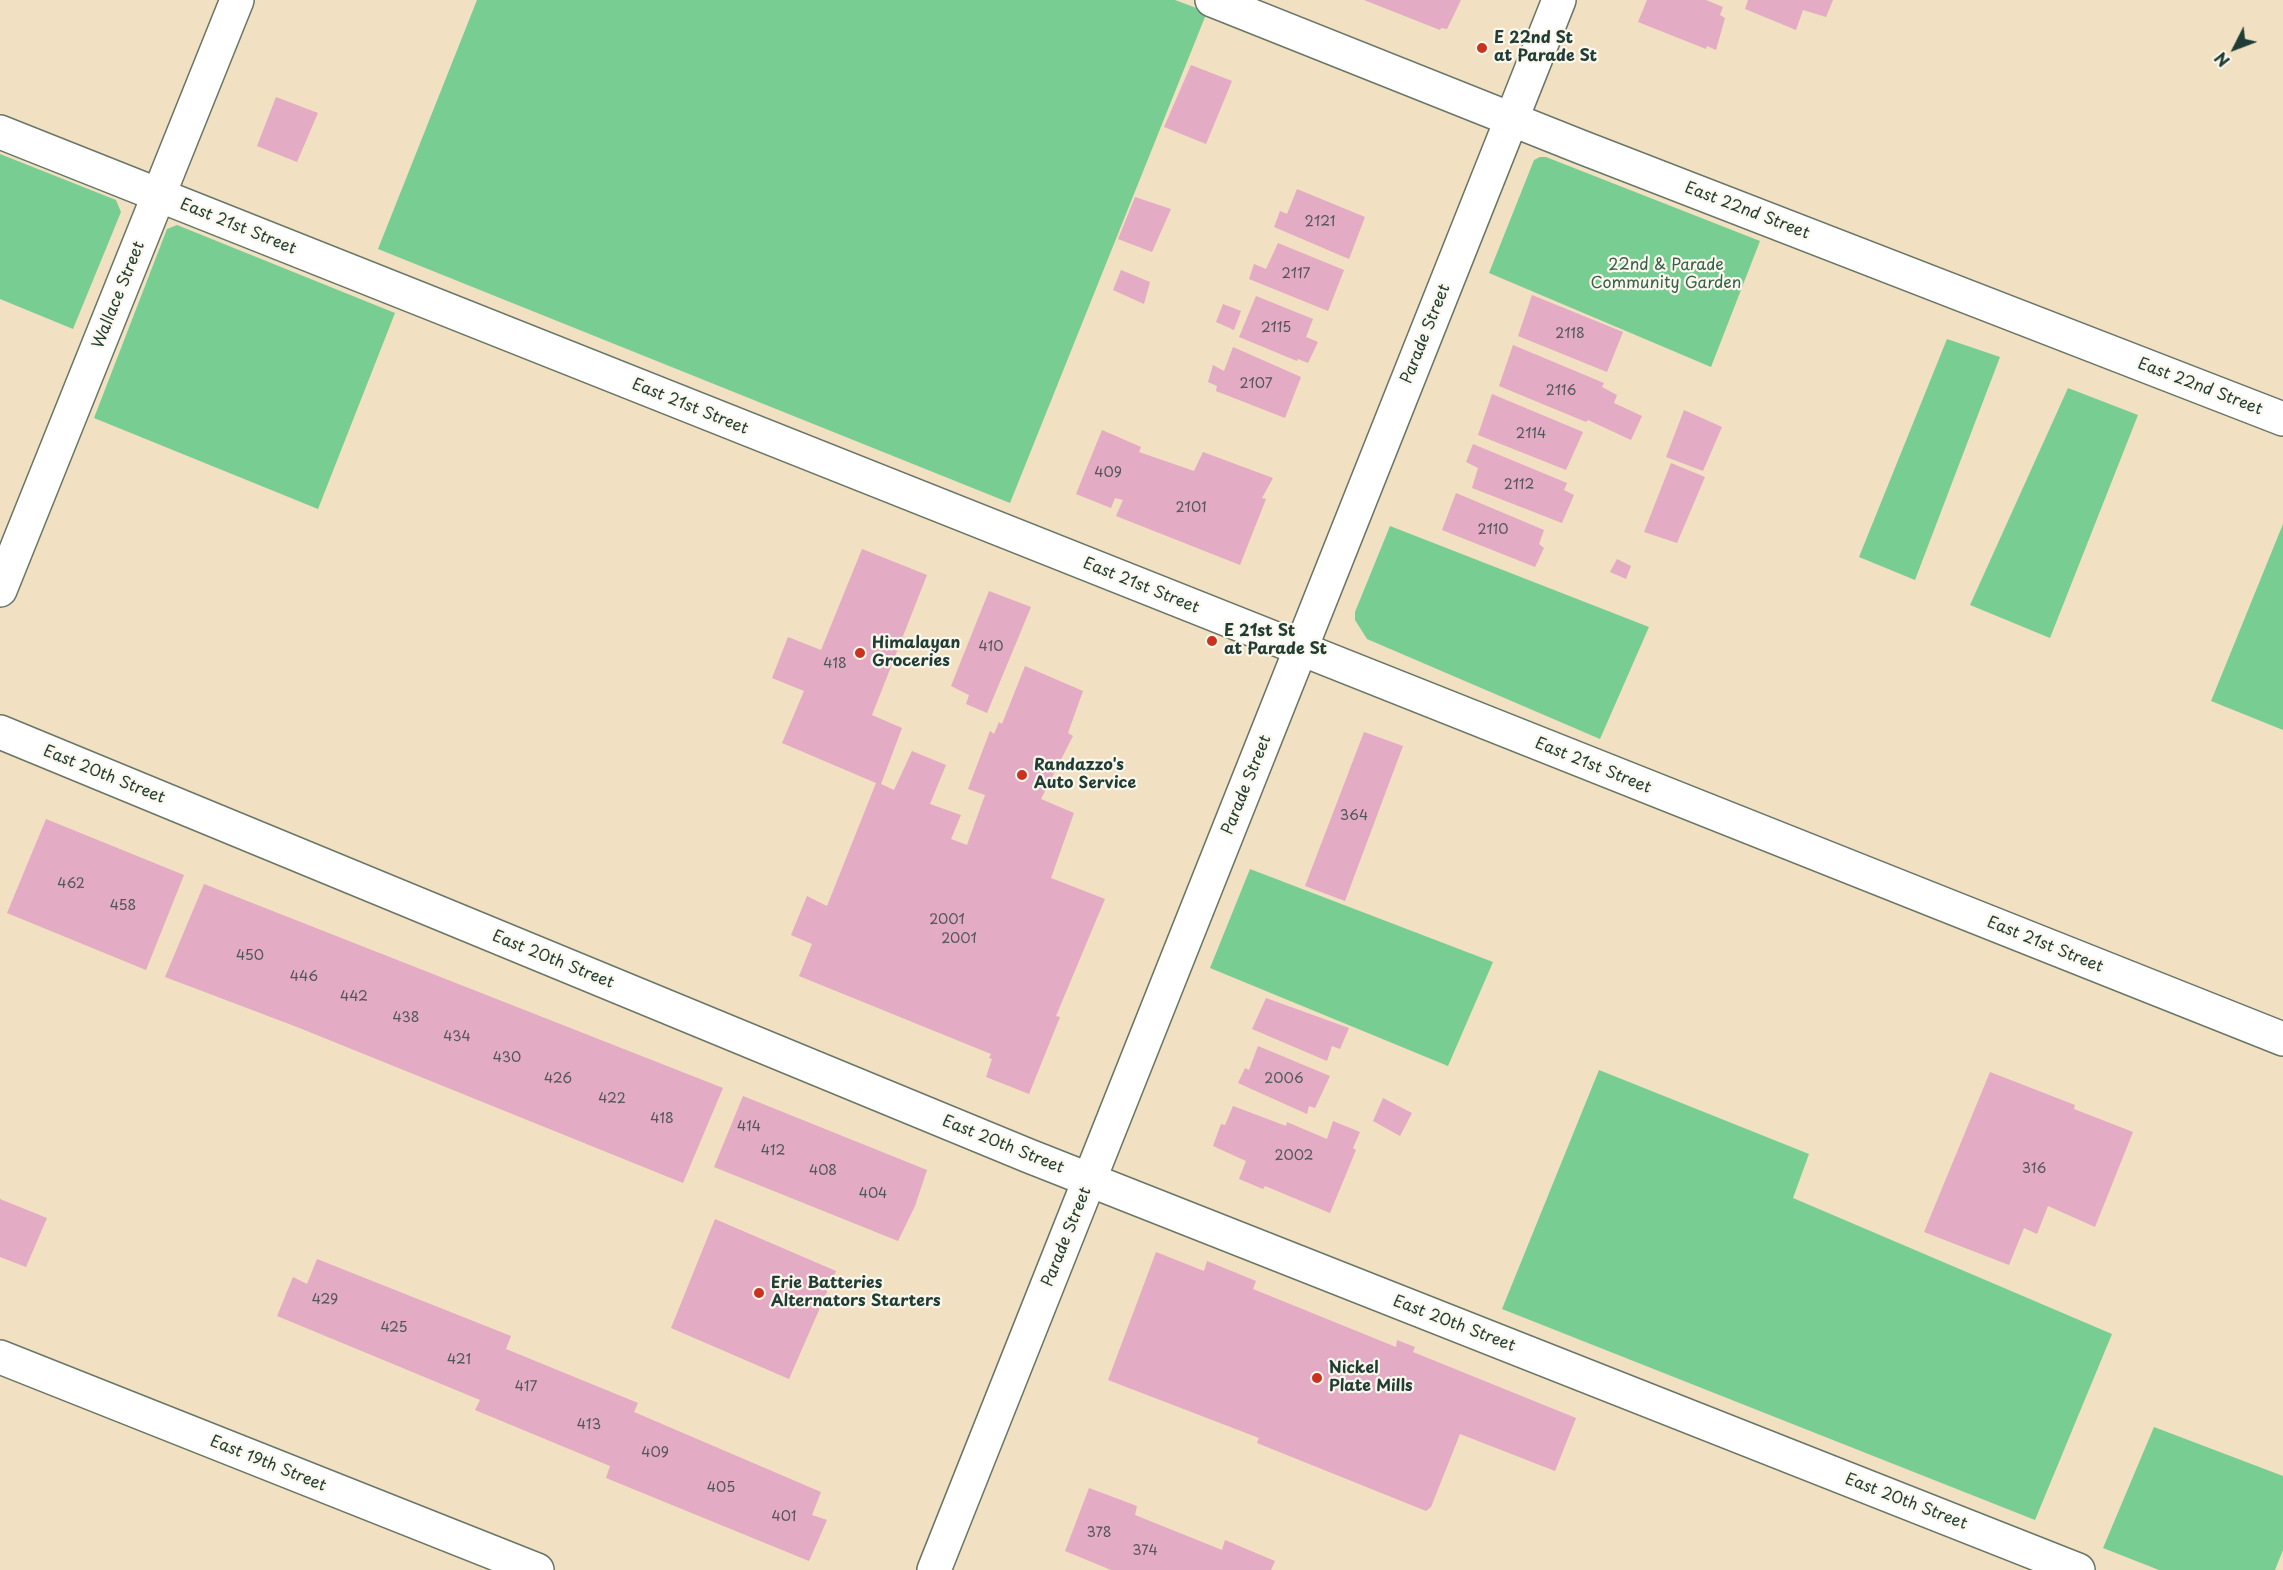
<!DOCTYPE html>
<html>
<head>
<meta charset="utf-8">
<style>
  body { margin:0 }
  #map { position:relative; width:2283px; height:1570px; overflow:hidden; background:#f1e0c1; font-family:"Playpen Sans",sans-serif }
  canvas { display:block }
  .north { position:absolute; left:2205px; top:18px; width:60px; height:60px; -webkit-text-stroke:4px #fbf7ec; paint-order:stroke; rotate:228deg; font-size:16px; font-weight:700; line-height:24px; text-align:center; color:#1f3d34 }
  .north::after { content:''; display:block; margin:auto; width:21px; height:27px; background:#1f3d34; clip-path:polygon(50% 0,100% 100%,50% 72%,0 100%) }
</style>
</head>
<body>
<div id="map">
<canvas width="2283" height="1570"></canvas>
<div class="north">N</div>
</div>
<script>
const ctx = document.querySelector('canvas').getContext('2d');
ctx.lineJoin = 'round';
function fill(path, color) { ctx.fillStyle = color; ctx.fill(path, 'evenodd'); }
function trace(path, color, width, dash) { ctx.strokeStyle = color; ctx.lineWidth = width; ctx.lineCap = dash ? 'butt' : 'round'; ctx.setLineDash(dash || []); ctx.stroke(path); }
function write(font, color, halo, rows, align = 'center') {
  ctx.font = font + ' "Playpen Sans",sans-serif'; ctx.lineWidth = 4.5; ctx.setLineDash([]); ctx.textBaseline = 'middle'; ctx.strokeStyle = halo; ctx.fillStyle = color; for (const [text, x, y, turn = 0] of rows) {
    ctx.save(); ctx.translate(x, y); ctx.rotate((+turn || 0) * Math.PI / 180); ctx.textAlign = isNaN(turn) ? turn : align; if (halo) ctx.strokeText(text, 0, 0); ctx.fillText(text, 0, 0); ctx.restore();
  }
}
const green = new Path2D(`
  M477,0H1175L1207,12L1010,503L378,249Z
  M0,154L116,200L121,212L73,329L0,299Z
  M1540,157H1546L1760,241L1711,367L1489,273L1534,160Z
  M177,225L395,313L318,509L94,418L167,229Z
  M1947,339L2000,357L1915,580L1859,557Z
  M2068,388L2138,415L2050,638L1970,605Z
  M2283,524V730L2211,701Z
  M1390,526L1649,627L1600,739L1367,639L1355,620V612Z
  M1250,869L1493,962L1448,1066L1210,968Z
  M1599,1070L1809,1154L1793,1198L2112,1334L2035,1520L1502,1309Z
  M2154,1427L2283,1476V1550L2275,1570H2159L2103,1548Z`);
const building = new Path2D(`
  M1364,0H1461L1447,29L1441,28L1440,30Z
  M1647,0H1706L1723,7L1720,15L1725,18L1716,50L1707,46L1706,49L1638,22Z
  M1748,0H1833L1826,17L1803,10L1796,30L1745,9Z
  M1191,65L1232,81L1206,144L1164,127Z
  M276,97L318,113L297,162L257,146Z
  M1297,189L1365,217L1349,259L1274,227L1280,211L1287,214Z
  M1135,197L1171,209L1152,252L1118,239Z
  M1278,243L1344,270L1328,311L1249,279L1254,264L1266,269Z
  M1121,270L1150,282L1144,304L1113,290Z
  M1532,295L1623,332L1607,372L1518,336Z
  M1256,296L1313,319L1306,337L1318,342L1308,363L1298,359L1297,361L1239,337Z
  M1223,304L1241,311L1234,330L1216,322Z
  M1513,345L1604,383L1602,387L1617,395L1614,403L1642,416L1631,440L1588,420L1586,422L1499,386Z
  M1233,347L1301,377L1285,418L1216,391L1217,386L1208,382L1213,365L1224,371Z
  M1492,394L1583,432L1566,470L1478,435Z
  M1684,410L1722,427L1703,471L1666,457Z
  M1102,430L1141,447L1139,452L1194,471L1203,452L1273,478L1262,498L1266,499L1240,565L1116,516L1123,500L1115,498L1111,508L1076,494Z
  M1473,444L1567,483L1564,490L1574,495L1562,523L1472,488L1478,468L1466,462Z
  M1671,463L1705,477L1677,543L1644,532Z
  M1456,493L1544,530L1539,544L1544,548L1535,567L1442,530Z
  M862,549L927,575L872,715L902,728L881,784L894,790L912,751L946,765L930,804L961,815L951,839L967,845L985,795L968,789L990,731L994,734L999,722L1002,724L1025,666L1083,691L1068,733L1073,736L1041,799L1074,813L1051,878L1105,899L1056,1016L1060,1017L1029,1094L986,1077L992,1059L989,1058L991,1054L799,976L812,944L791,935L807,896L827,906L876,783L782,743L804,691L772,678L788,637L821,650Z
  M1617,559L1631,566L1626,579L1610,572Z
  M989,591L1031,607L987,713L966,704L969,695L951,686Z
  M1364,732L1403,746L1345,901L1305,886Z
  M46,819L184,875L146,970L7,913Z
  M204,884L723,1088L683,1183L297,1027L165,977Z
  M1266,998L1349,1028L1340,1049L1332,1046L1327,1061L1252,1029Z
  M1258,1046L1330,1076L1315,1108L1309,1106L1307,1114L1238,1083L1245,1068L1249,1070Z
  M1990,1072L2075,1105L2074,1109L2133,1132L2095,1227L2048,1206L2037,1234L2024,1228L2009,1265L1924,1232Z
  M743,1096L927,1170L915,1206L898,1241L714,1167Z
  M1383,1098L1412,1113L1400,1136L1373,1121Z
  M1233,1106L1286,1126L1287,1122L1327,1139L1333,1121L1360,1132L1353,1148L1356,1150L1330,1213L1265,1186L1263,1189L1239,1179L1246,1161L1213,1146L1221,1124L1225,1125Z
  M0,1199L47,1218L26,1267L0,1257Z
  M715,1219L836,1271L789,1379L671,1328Z
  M1156,1252L1204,1271L1207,1261L1256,1281L1253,1289L1396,1347L1397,1340L1415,1347L1413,1352L1576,1418L1555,1471L1460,1434L1431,1507L1426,1511L1257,1443L1259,1438L1108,1380Z
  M317,1259L511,1336L506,1349L638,1403L634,1412L821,1492L812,1515L827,1520L809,1561L606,1478L610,1466L475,1410L480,1400L277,1316L293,1277L307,1284Z
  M1089,1488L1137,1506L1135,1515L1222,1550L1225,1540L1275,1561L1271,1570H1111L1065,1551Z`);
const minor = new Path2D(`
  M1212,0L1581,147L2283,419
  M0,590L237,0
  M0,732L1029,1156L2078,1570
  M0,1357L537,1570`);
const tertiary = new Path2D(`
  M0,132L2283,1039`);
const secondary = new Path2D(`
  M934,1570L1559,0`);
const markers = [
  [1482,48,6,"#c8321e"],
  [1212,641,6,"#c8321e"],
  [860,653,6,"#c8321e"],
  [1022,775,6,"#c8321e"],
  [759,1293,6,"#c8321e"],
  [1317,1378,6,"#c8321e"]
];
const numberNames = [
  ["2121",1320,222],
  ["2117",1296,274],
  ["2115",1276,328],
  ["2118",1570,334],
  ["2107",1256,384],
  ["2116",1561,391],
  ["2114",1531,434],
  ["409",1108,473],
  ["2112",1519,485],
  ["2101",1191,508],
  ["2110",1493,530],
  ["410",991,647],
  ["418",835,664],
  ["364",1354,816],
  ["462",71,884],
  ["458",123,906],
  ["2001",947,920],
  ["2001",959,939],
  ["450",250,956],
  ["446",304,977],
  ["442",354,997],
  ["438",406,1018],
  ["434",457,1037],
  ["430",507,1058],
  ["426",558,1079],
  ["2006",1284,1079],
  ["422",612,1099],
  ["418",662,1119],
  ["414",749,1127],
  ["412",773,1151],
  ["2002",1294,1156],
  ["316",2034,1169],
  ["408",823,1171],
  ["404",873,1194],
  ["429",325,1300],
  ["425",394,1328],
  ["421",459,1360],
  ["417",526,1387],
  ["413",589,1425],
  ["409",655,1453],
  ["405",721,1488],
  ["401",784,1517],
  ["378",1099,1533],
  ["374",1145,1551]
];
const poiNames = [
  ["E 22nd St",1494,39],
  ["at Parade St",1494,57],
  ["E 21st St",1224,632],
  ["at Parade St",1224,650],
  ["Himalayan",872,644],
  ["Groceries",872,662],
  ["Randazzo's",1034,766],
  ["Auto Service",1034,784],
  ["Erie Batteries",771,1284],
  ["Alternators Starters",771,1302],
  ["Nickel",1329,1369],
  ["Plate Mills",1329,1387]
];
const streetNames = [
  ["East 22nd Street",1747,211,21],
  ["East 21st Street",238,227,22],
  ["Wallace Street",119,295,-68],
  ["Parade Street",1426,334,-68],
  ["East 22nd Street",2200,387,21],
  ["East 21st Street",690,407,22],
  ["East 21st Street",1141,586,22],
  ["East 21st Street",1593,766,22],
  ["East 20th Street",104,775,22],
  ["Parade Street",1247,785,-68],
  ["East 21st Street",2045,945,22],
  ["East 20th Street",553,960,22],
  ["East 20th Street",1003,1145,22],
  ["Parade Street",1067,1237,-68],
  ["East 20th Street",1454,1324,21],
  ["East 19th Street",268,1464,22],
  ["East 20th Street",1906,1502,21]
];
const parkNames = [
  ["22nd & Parade",1666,266],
  ["Community Garden",1666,284]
];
fill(green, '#78ce92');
fill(building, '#e3abc4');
trace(minor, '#687665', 36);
trace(tertiary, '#687665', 36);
trace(secondary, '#687665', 36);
trace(minor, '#fff', 33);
trace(tertiary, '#fff', 33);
trace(secondary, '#fff', 33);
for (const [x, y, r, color] of markers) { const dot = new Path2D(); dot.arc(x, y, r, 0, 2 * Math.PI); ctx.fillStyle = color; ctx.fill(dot); trace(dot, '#fbf7ec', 2); }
write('14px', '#505858', null, numberNames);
write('bold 16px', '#1f3d34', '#fbf7ec', poiNames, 'left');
write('16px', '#1f3d34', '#fbf7ec', streetNames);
write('16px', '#35614c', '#fbf7ec', parkNames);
</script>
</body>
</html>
